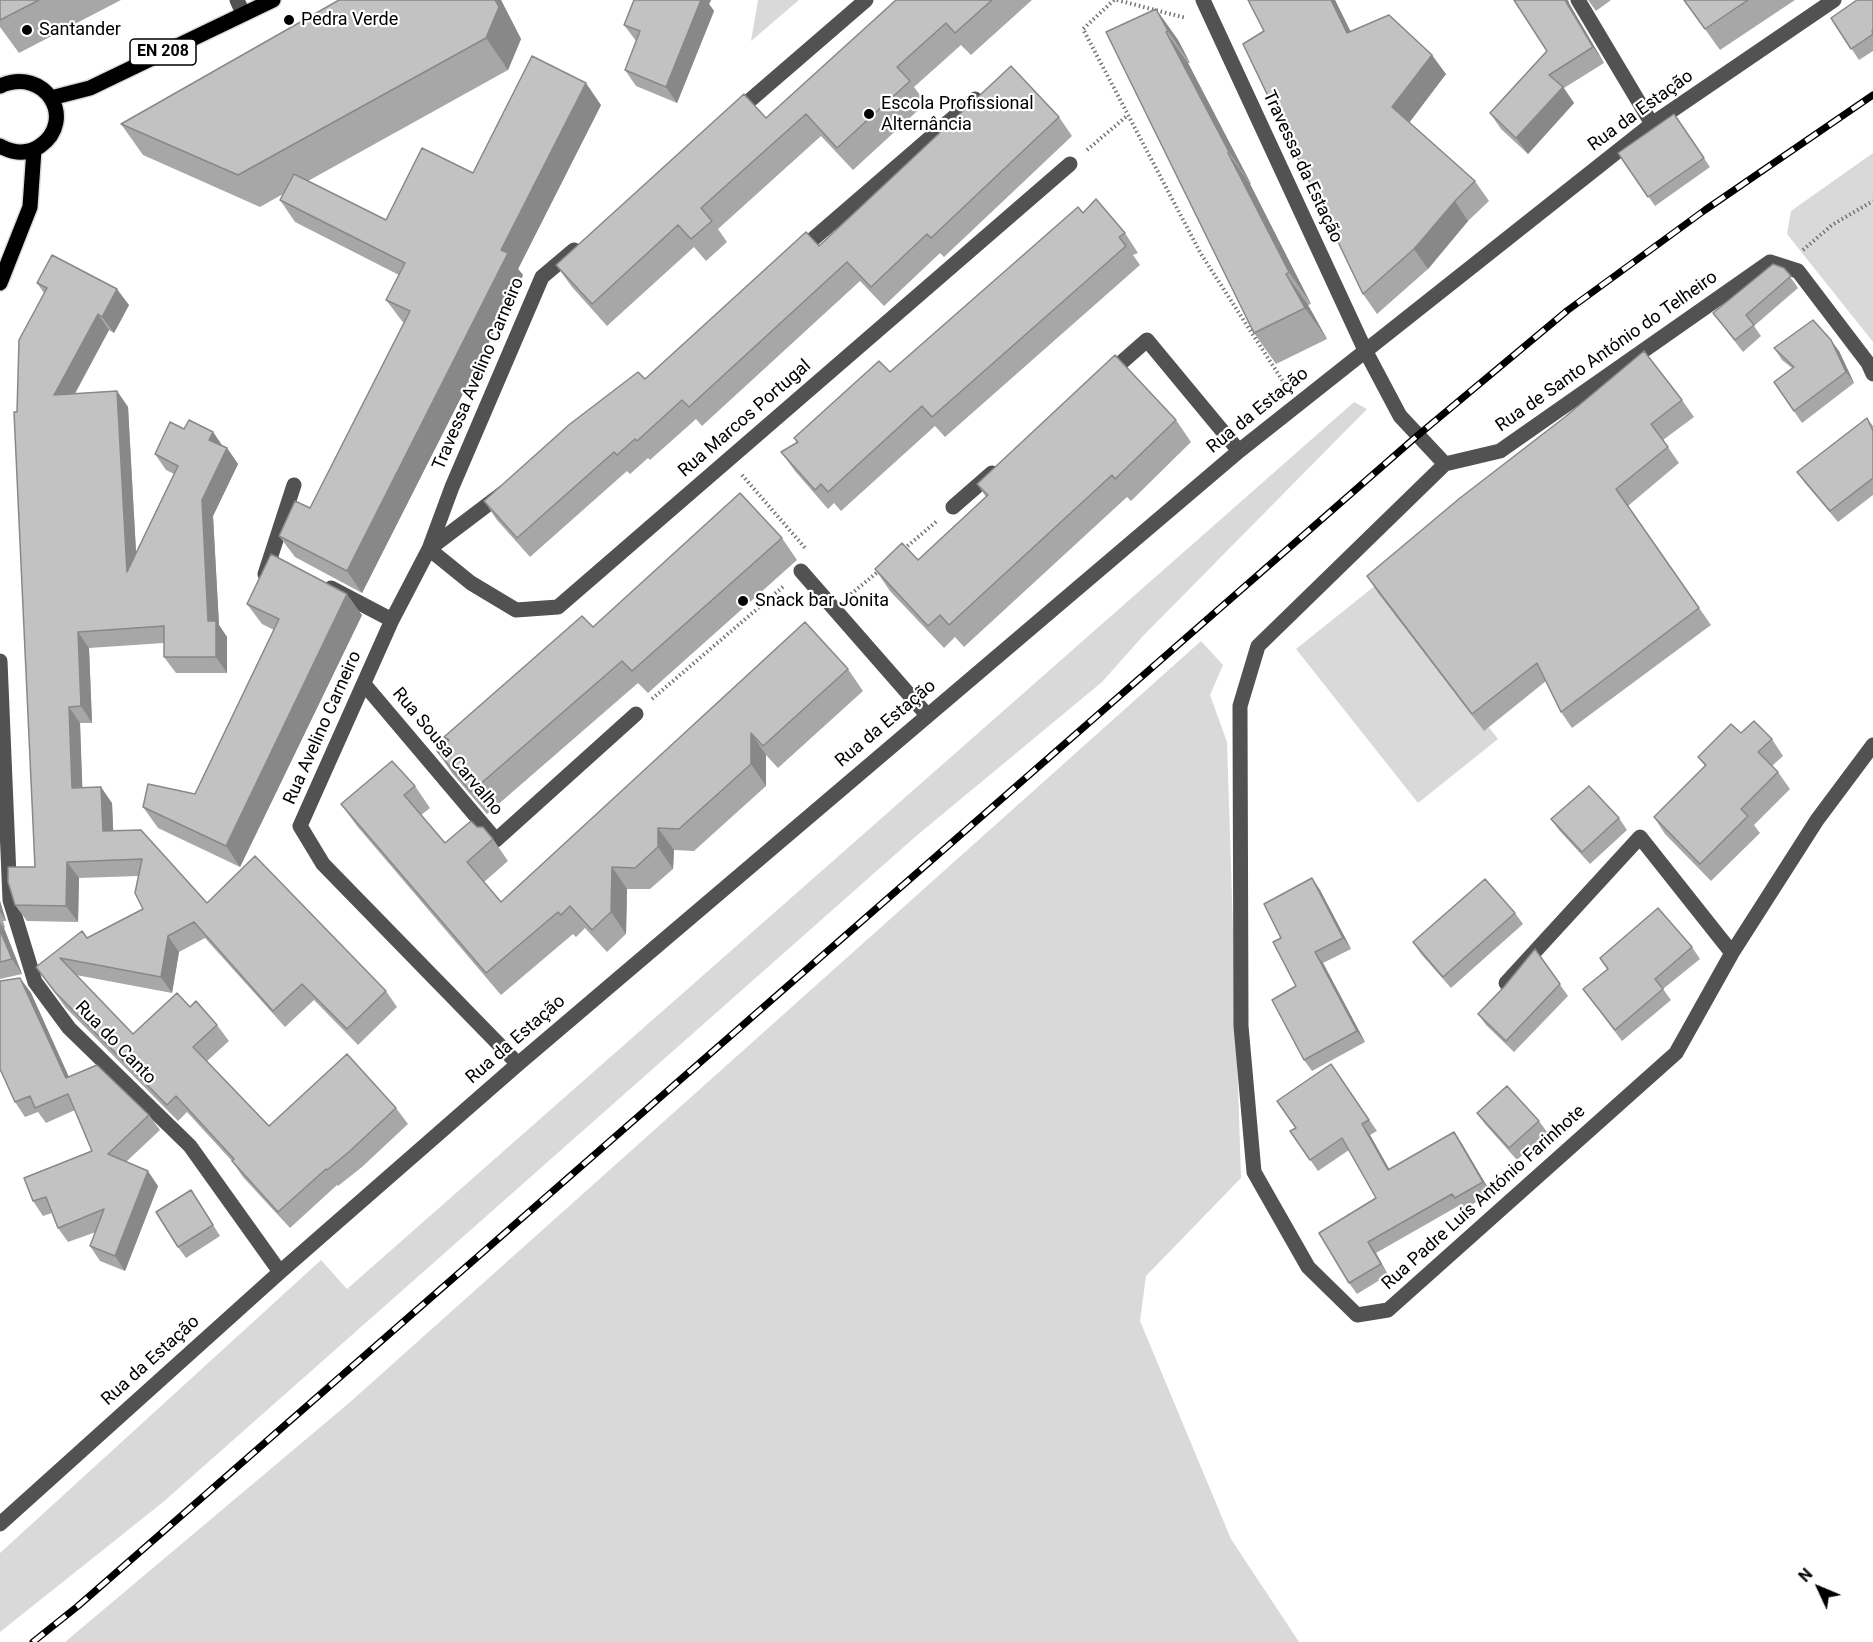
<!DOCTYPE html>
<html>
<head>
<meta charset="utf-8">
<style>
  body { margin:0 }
  #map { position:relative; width:1873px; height:1642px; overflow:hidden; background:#fff; font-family:Roboto,sans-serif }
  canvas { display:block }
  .north { position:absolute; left:1789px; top:1558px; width:60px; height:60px; -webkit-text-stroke:4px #fff; paint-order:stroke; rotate:314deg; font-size:16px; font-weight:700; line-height:24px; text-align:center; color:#000 }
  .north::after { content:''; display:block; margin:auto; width:21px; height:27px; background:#000; clip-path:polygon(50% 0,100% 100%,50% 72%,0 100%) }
</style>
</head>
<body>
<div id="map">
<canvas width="1873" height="1642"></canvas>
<div class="north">N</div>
</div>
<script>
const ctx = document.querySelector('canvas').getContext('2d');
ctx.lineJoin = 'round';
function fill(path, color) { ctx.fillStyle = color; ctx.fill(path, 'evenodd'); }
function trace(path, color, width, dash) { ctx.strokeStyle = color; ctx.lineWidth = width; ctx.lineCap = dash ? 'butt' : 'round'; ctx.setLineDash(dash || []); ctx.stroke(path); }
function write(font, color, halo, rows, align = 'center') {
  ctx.font = font + ' Roboto,sans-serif'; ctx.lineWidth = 4.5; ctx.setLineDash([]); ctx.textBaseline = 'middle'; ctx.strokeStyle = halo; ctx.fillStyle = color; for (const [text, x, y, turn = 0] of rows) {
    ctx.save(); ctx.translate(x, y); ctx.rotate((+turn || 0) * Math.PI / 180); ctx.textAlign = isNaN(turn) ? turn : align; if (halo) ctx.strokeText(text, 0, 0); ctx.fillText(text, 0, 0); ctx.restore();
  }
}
const green = new Path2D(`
  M758,0H799L751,41Z
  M1873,153V342L1787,234L1791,211Z
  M1354,402L1367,409L1143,636L1102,682L915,837L162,1503L0,1632V1553L321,1260L347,1289Z
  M1376,585L1498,739L1418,803L1296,649Z
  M1201,641L1223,665L1210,695L1227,742L1241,1178L1146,1276L1140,1321L1231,1539L1299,1642H65L349,1403Z`);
const path = new Path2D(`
  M1114,0L1083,29L1201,254L1286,386
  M1117,0L1186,18
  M1087,150L1128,115
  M1803,250L1832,225L1873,201
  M742,475L806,549
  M904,549L937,521
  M851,594L880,570
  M652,699L785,585`);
const minor = new Path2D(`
  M237,0L243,13
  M1203,0L1365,350L1400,416L1445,464L1500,451L1770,262L1798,271L1868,363L1873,374
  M1578,0L1652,124
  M734,114L866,0
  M798,252L975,99
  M1106,376L1147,340L1239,451
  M1445,464L1258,646L1240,706L1241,1026L1254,1172L1308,1267L1357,1315L1388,1310L1676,1053L1732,953L1817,820L1873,745
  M953,507L992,473
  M429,549L471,583L516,610L558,607L1070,164
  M429,549L503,493
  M801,571L927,715
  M265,574L294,485
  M331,588L392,620
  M0,661L10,900L35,982L69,1028L190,1146L280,1272
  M364,684L496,840L636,714
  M1506,983L1640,837L1732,953
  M518,1064L323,864L300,826L392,620L429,549L452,487L542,277L574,250
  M0,1524L280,1272L518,1064L1239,451L1652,124L1834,0`);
const major = new Path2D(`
  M0,86C46,66 77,120 40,146C27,155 13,153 0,146
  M51,98L90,88L273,0
  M0,283L30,207L34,150`);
const rail = new Path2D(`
  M33,1642L78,1606L1417,436L1568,310L1705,210L1873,95`);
const wall = new Path2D(`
  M0,0H121L19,53L0,27Z
  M339,0H501L521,39L508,70L308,181L386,220L601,105L518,269L523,275L362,593L295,557L279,536L310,508L404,323L402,321L386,300L399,275L295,222L280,200L283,194L260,207L143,155L121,124Z
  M634,0H711L709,4L714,11L677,103L636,86L625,70L636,41L624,25Z
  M896,0H1032L971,55L961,45L914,87L926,103L853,170L821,136L718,229L727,242L706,261L694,247L607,326L572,287L556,265L766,118Z
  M1248,0H1335L1351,32L1446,74L1409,122L1475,181L1489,201L1468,221L1428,269L1377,314L1363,294L1264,31Z
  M1588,0H1611L1596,11Z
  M1684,0H1795L1720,50Z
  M1873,0V51L1859,60L1831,18Z
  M1570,5L1604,63L1564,88L1574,103L1528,154L1501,129L1490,113L1547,51Z
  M1156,9L1178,40L1190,63H1188L1251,184H1250L1311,304L1308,305L1327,339L1276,364L1254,333Z
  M1674,114L1710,167L1655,206L1618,153Z
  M1059,117L1072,136L944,257L940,253L884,306L860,281L702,426L696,419L650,460L648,458L630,474L627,471L530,557L497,520L484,501L819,246Z
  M1083,213L1125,233L1138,253L1133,255L1140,265L945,437L935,426L841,511L834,503L828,509L795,471L781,452L797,443L794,438L890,372Z
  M1784,268L1798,288L1754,326L1761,336L1743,352L1713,313Z
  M37,283L129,305L114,333L109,330L75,394L117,391L128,407L136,552L174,474L166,470L155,454L184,429L213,432L223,447L227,448L238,464L213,516L219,625L227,637V673H176L164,657V643L89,648L92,723H80L82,788L112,803L113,830L207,903L386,991L397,1007L358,1045L314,1000L285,1027L205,938L179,952L172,993L76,975L133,1034L190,1007L217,1025L229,1041L207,1061L269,1126L396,1108L408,1124L362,1167L338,1186L337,1185L290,1228L243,1177L232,1161L187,1112L178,1121L66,1008L36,967L87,938L143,909L138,876L79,878L78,922L27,921L15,905L35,867L17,412L44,293Z
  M1774,348L1839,351L1854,383L1802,423L1774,382L1792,368L1782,360Z
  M1682,400L1694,417L1663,440L1679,463L1628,506L1711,625L1572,728L1561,712L1546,681L1484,731L1378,593L1367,576Z
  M1867,418L1873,426V495L1838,522L1805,483L1797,472Z
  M1176,420L1191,442L1131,501L1127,497L964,647L955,637L944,648L890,591L875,569L918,560L986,497L977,484Z
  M782,538L797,560L648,693L638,683L487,814L452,773L437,751L447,741L444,737L593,627Z
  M247,604L362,615L240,867L158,828L143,807L195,794L274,630L262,624Z
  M848,669L863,691L778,768L766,755V786L694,851L674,850L673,869L650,889H627L626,934L607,952L585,928L576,937L573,934L501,995L357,826L341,804L415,786L430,808L421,815L445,843L493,839L508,861L484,882L501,902Z
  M1741,733L1772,739L1783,756L1772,766L1778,772L1790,789L1754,825L1760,833L1711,881L1665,834L1654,817L1705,766L1698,757Z
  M1619,818L1627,830L1590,864L1559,830L1551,819Z
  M1312,878L1320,890L1351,949L1323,963L1365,1042L1312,1071L1304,1060L1296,986L1281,938Z
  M0,894V901L6,921H3L5,927L4,928L22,974L0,979Z
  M1515,913L1523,924L1451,988L1421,954L1413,942Z
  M1692,947L1700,959L1663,989L1671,1000L1622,1041L1583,989L1607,969L1600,958Z
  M1535,949L1568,996L1514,1052L1486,1025L1478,1014L1503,988Z
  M20,978L31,993L69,1077L149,1115L160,1130L126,1162L158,1186L125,1271L100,1261L90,1246L96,1232L68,1242L58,1228L52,1213L43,1216L33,1201L92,1151L75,1110L46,1123L38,1112L25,1117L15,1102Z
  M1331,1064L1377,1131L1370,1135L1389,1169L1454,1132L1462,1144L1491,1193L1463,1210L1460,1205L1376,1253L1388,1275L1357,1294L1349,1283L1376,1198L1349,1150L1318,1171L1290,1131L1296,1128Z
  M1477,1113L1539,1121L1547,1132L1517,1160L1485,1124Z
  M199,1202L220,1236L186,1258L178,1247Z`);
const shadedWall = new Path2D(`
  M495,0H501L521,39L508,70L486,38Z
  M700,0H711L709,4L714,11L677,103L666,87Z
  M1331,0H1335L1361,53L1347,33Z
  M1565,0H1568L1570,5L1604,63L1593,47Z
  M1156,9L1178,40L1190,63L1168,31Z
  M1166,32L1188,63L1251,184L1229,152Z
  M1432,55L1446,74L1406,127L1392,107Z
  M586,83L601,105L518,269L523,275L362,593L347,571L501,250Z
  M1563,87L1574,103L1528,154L1516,138Z
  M1228,153L1250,184L1311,304L1289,272Z
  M1455,201L1468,221L1428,269L1414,249Z
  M1286,274L1308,305L1327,339L1305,308Z
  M117,289L129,305L114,333L102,317Z
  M98,314L109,330L65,411L54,395Z
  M1831,340L1839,351L1854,383L1846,372Z
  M117,391L128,407L138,588L127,572Z
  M213,432L224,448L209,440Z
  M227,448L238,464L213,516L219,625L227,637V673L216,657L208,621L202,500Z
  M347,594L362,615L240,867L226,846Z
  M78,632L89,648L92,723L81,706Z
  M69,707L80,723L83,804L72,788Z
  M751,733L766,755V786L751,764Z
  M101,787L112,803L114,847L103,831Z
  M658,828L674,850L673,869L658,847Z
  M67,862L79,878L78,922L66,906Z
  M612,867L627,889L626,934L611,912Z
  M1312,878L1320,890L1351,949L1343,938Z
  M0,894V901L6,921L0,912Z
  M0,923L4,928L22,974L12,959L0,930Z
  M168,936L179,952L172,993L161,977Z
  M1315,952L1323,963L1365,1042L1357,1031Z
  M20,978L31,993L76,1093L66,1078Z
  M1362,1124L1370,1135L1396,1181L1388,1170Z
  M1454,1132L1462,1144L1491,1193L1483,1182Z
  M148,1171L158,1186L125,1271L115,1256Z
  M1368,1242L1376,1253L1388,1275L1381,1264Z`);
const building = new Path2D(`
  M0,0H39L0,20Z
  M339,0H495L499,7L486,38L238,175L121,124Z
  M634,0H701L666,87L625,70L640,31L624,25Z
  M896,0H992L955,33L946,23L897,67L910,81L837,148L806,114L701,208L712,221L691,239L678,225L592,304L556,265L744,94L766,118Z
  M1248,0H1331L1347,33L1389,15L1432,55L1392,107L1475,181L1455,201L1414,249L1363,294L1243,44L1264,31Z
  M1514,0H1565L1593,47L1549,75L1563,87L1516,138L1490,113L1547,51Z
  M1684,0H1748L1705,29Z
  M1857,0H1873V30L1872,31L1873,34L1851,49L1831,18Z
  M1156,9L1168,31L1166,32L1229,152L1228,153L1289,272L1286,274L1305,308L1254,333L1106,32Z
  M532,56L586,83L501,250L508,253L347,571L279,536L295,501L310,508L410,311L386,300L405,263L280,200L294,174L386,220L422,148L473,173Z
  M1011,66L1059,117L931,238L927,234L871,287L847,262L689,407L682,400L637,441L635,439L617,455L614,452L517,538L484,501L570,424L638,372L645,379L806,232L819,246Z
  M1674,114L1704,158L1648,197L1618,153Z
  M1096,199L1125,233L1119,237L1126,246L932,417L922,406L828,492L821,484L815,490L781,452L798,442L794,438L879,361L890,372L1078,207L1083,213Z
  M52,255L117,289L102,317L98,314L54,395L117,391L127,572L178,466L155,454L170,422L184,429L189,420L213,432L209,440L227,448L202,500L208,621H216V657H164V626L78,632L81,706L69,707L72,788L101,787L103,831L141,830L207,903L255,856L386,991L347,1029L302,984L273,1011L194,922L168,936L161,977L60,958L133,1034L177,993L190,1007L196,1001L217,1025L193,1047L269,1126L347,1054L396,1108L350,1151L327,1170L326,1169L278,1212L232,1161L234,1159L176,1096L167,1105L55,992L36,967L82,931L87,938L143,909L135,893L142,859L67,862L66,906L15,905L8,882V867H35L14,412H17L19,340L47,288L37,283Z
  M1773,264L1784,268L1791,276L1746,315L1754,325L1735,340L1713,313Z
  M1813,320L1831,340L1846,372L1794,411L1774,382L1794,367L1774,348Z
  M1644,351L1682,400L1651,424L1668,447L1616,489L1699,608L1561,712L1537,663L1472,714L1367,576L1460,498L1565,417Z
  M1115,355L1176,420L1115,479L1112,475L949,625L940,615L928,626L875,569L902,543L918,560L988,495L977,484Z
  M1867,418L1873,431V478L1830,511L1797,472Z
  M740,493L782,538L632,671L622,661L471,792L437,751L449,740L444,737L582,616L593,627Z
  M271,554L347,594L226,846L143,807L148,784L195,794L279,619L247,604Z
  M805,622L848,669L763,746L751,733V764L679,829L658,828V847L635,868L612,867L611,912L592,930L570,906L561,915L558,912L486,973L341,804L392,761L415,786L404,795L445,843L471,821L477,827H483L493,839L467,862L501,902Z
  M1754,721L1772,739L1758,752L1778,772L1741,809L1748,816L1700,864L1654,817L1706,765L1698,757L1731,724L1741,733Z
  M1589,786L1619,818L1582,852L1551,819Z
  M1312,878L1343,938L1315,952L1357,1031L1304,1060L1272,1000L1296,986L1273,942L1281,938L1264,904Z
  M1485,879L1515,913L1443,977L1413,942Z
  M1658,908L1692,947L1655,979L1663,989L1615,1030L1583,989L1608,969L1600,958Z
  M0,930L12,959L0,962Z
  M1535,949L1560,984L1506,1041L1478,1014L1503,988Z
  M20,978L66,1078L97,1065L149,1115L108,1154L148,1171L115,1256L90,1246L104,1209L58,1228L46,1197L33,1201L24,1178L92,1151L68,1094L35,1108L30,1096L15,1102L0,1069V981Z
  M1331,1064L1369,1120L1362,1124L1388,1170L1454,1132L1483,1182L1455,1198L1452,1194L1368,1242L1381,1264L1349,1283L1319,1233L1376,1198L1342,1138L1310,1160L1290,1131L1296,1128L1277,1101Z
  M1507,1086L1539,1121L1509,1148L1477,1113Z
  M191,1190L213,1225L178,1247L156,1212Z`);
const markers = [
  [289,20,6,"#000"],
  [27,30,6,"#000"],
  [869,114,6,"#000"],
  [743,601,6,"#000"]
];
const shields = [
  [163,52,66]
];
const shieldNames = [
  ["EN 208",163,52]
];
const poiNames = [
  ["Pedra Verde",301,20],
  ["Santander",39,30],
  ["Escola Profissional",881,104],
  ["Alternância",881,125],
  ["Snack bar Jonita",755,601]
];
const streetNames = [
  ["Rua da Estação",1641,111,-36],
  ["Travessa da Estação",1302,167,65],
  ["Rua de Santo António do Telheiro",1607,352,-35],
  ["Travessa Avelino Carneiro",479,374,-67],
  ["Rua da Estação",1258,411,-39],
  ["Rua Marcos Portugal",745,419,-41],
  ["Rua da Estação",886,724,-40],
  ["Rua Avelino Carneiro",323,728,-66],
  ["Rua Sousa Carvalho",447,752,50],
  ["Rua da Estação",516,1040,-41],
  ["Rua do Canto",115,1043,46],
  ["Rua Padre Luís António Farinhote",1484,1198,-42],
  ["Rua da Estação",151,1361,-42]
];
fill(green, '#d9d9d9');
trace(major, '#dbdbdb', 18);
trace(path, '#747474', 4, [1.5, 3]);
trace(minor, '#525252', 15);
trace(major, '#000', 15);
trace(rail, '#000', 7);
trace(rail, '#fff', 4.5, [14]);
fill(wall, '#a7a7a7');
fill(shadedWall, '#888');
fill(building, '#c2c2c2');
trace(building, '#888', 1.5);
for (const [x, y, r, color] of markers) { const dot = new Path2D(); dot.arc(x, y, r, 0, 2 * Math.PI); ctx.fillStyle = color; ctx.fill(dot); trace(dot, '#fff', 2); }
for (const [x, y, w] of shields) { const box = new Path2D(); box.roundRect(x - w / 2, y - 13, w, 26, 4.5); ctx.fillStyle = '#fff'; ctx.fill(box); trace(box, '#000', 1.5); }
write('bold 16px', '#000', null, shieldNames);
write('18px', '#000', '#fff', poiNames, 'left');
write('18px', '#000', '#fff', streetNames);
</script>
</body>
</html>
